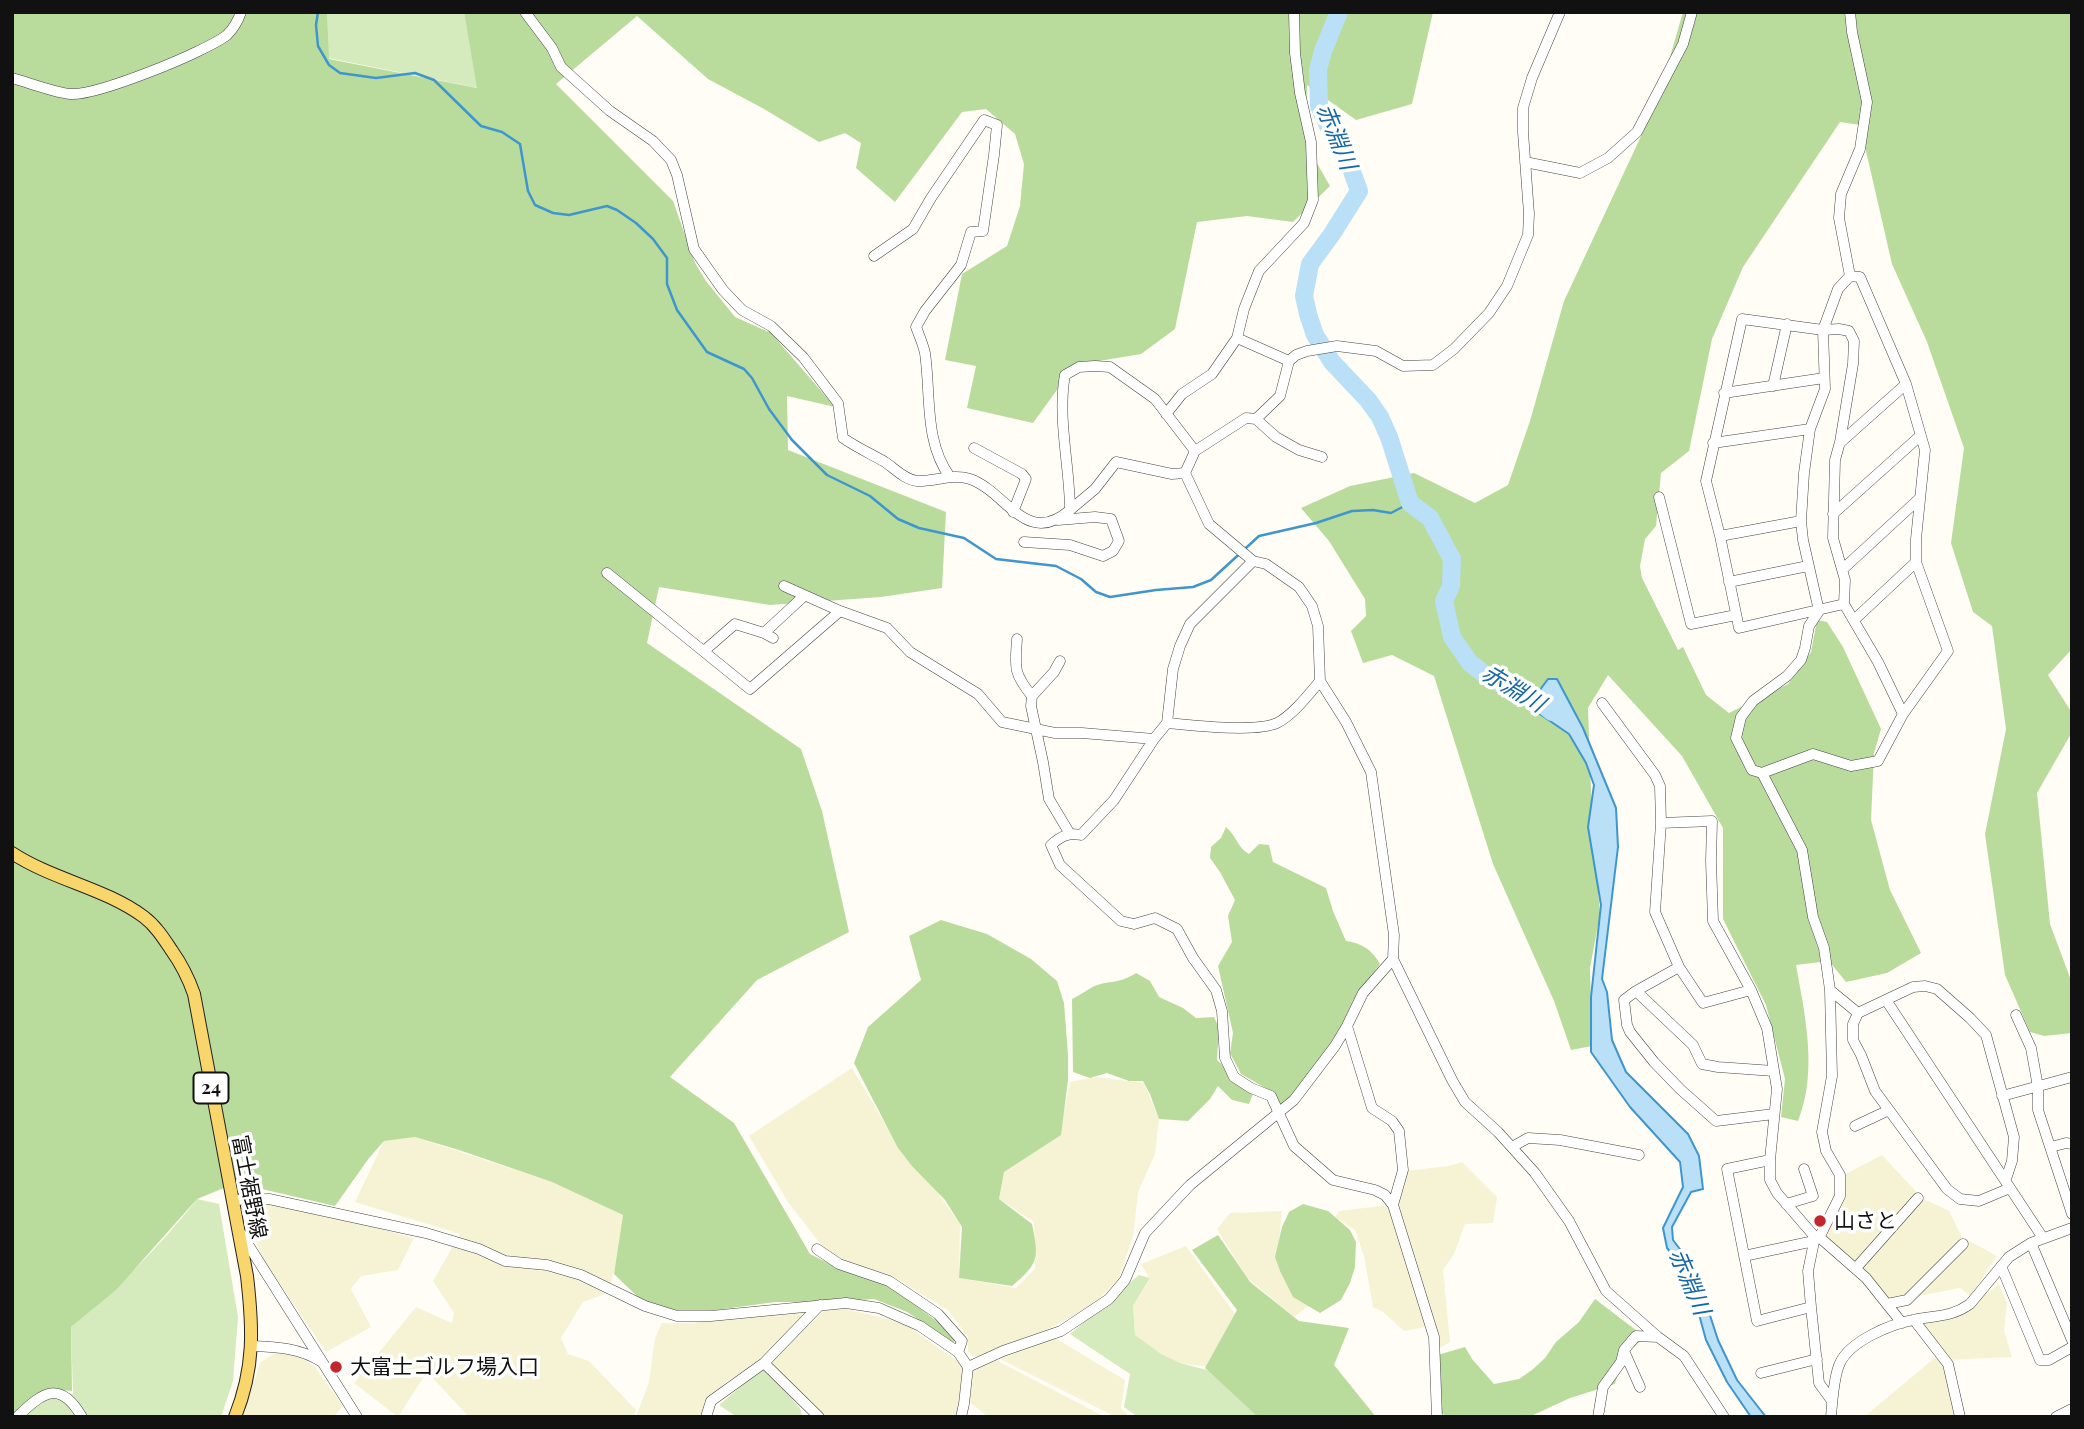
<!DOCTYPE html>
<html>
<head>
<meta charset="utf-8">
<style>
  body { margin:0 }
  #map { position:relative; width:2084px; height:1429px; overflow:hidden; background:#fffdf5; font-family:"Playfair Display",serif }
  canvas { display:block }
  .frame { position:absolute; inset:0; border:14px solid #111; pointer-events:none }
</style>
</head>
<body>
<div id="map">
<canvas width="2084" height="1429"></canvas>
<div class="frame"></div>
</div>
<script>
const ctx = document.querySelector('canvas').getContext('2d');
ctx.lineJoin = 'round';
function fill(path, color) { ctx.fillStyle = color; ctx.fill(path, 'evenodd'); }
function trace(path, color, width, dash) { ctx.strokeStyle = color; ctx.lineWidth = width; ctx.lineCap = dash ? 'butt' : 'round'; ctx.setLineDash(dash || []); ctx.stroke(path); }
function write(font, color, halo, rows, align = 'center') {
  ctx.font = font + ' "Playfair Display","Noto Sans JP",serif'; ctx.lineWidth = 7; ctx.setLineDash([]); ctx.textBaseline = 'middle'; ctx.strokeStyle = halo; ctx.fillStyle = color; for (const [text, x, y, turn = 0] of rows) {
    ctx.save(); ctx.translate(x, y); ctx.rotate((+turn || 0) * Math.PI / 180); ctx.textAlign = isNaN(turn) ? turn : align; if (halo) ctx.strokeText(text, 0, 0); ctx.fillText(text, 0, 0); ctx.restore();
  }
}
const farmland = new Path2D(`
  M852,1068L904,1156L930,1182L960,1224L959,1278L1016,1288L1035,1269L1034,1222L999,1199L1004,1172L1059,1136L1070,1082L1097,1077L1144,1083L1159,1119L1155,1154L1138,1192L1133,1236L1119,1278L1097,1302L1066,1320L1048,1329L975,1357L968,1352V1337L948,1310L892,1276L843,1260L822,1246L788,1202L749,1136Z
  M415,1137L552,1182L623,1215L615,1268L608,1293L583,1302L561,1338L568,1354L589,1361L636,1410L633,1417H469L427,1372L398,1417L354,1383L416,1307L452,1323L454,1313L433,1281L460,1234L355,1202L384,1141Z
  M1882,1155L1922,1198L1949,1211L1962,1237L1997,1256L1970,1296L1960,1288L1887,1302L1820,1236L1841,1196L1842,1176Z
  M1462,1162L1497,1197L1493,1223L1465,1224L1454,1254L1443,1270L1450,1342L1434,1351L1425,1327L1404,1331L1383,1312L1373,1307L1364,1256L1355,1230L1335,1217L1339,1211L1389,1205L1406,1171L1449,1166Z
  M241,1204H271L345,1219L414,1238L398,1270L361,1276L351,1289L371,1327L326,1352L263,1259Z
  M1282,1211L1277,1263L1286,1278L1308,1306L1294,1317L1246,1277L1217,1229L1230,1213Z
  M1186,1246L1235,1314L1209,1367L1178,1363L1146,1346L1135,1335L1133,1306L1150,1279L1141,1264Z
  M1999,1284L2007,1303L2004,1331L2012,1357L1949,1360L1917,1322L1971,1305Z
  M838,1307L904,1323L971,1371L994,1359L1105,1417H988L966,1399L959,1417H821L764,1367L824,1311Z
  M805,1309L808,1315L762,1361L726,1382L711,1399L703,1417H636L649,1382L655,1338L662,1323H693L728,1317Z
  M1055,1338L1125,1380L1121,1409L1131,1417H1116L996,1357Z
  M275,1353L295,1355L314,1366L343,1406L333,1417H242L260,1363Z
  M1937,1356L1945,1365L1959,1417H1864Z`);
const green = new Path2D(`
  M327,12H464L478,88L328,58Z
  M197,1199L219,1204L238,1317L233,1381L221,1417H15L48,1389L73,1394L71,1327C117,1288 160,1247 197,1199Z
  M1139,1275L1150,1278L1133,1306L1135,1335L1161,1354L1180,1363L1207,1370L1259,1417H1138L1124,1407L1130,1374L1070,1334Z
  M764,1367L800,1408L802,1416L737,1417L719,1405Z`);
const forest = new Path2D(`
  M12,12H327L329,59L477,88L464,12H1433L1412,104L1356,120L1307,85L1306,144L1330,186L1293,222L1247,216L1197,222L1175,329L1141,354L1075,365L1033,423L967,408L976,366L945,360L962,274L1007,246L1020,206L1024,164L1015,134L986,109L962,112L895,202L856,168L861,143L845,133L819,142L764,109L708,79L637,16L556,84L673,201L695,263L706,281L735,317L771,333L835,407L787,396L788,450L946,512L942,588L881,597L770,605L659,587L647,643L801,749L822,811L849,932L757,980L670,1077L734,1123L810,1254L834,1266L890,1286L938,1322L956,1340L953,1342L907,1312L874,1299L824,1302H775L716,1310H675L641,1300L614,1274L623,1215L552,1182L459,1150L415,1137L384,1141L369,1158L335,1206L236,1183L197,1199L117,1289L71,1327L72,1391L48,1389L16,1417H12Z
  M1683,12H2072V649L2048,675L2072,713V732L2037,793L2050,924L2072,983V1033L2044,1036L2030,1032L2005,975L1985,834L2006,729L1992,626L1973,612L1951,543L1964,448L1927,342L1892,264L1860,125L1840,122L1743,267L1712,339L1689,451L1661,473L1656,526L1645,539L1640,566L1642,578L1678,650L1683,647L1706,695L1729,713L1788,684L1811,652L1817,620L1827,622L1843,647L1881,729L1874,753L1871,820L1890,890L1921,953L1887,973L1846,982L1829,961L1796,965C1805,1016 1818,1071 1798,1121L1781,1117L1785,1079L1766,1005L1723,919V828L1682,756L1608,675L1588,708L1592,820L1600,914L1590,968L1592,1046L1571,1050L1554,1001L1493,864L1434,676L1392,655L1363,663L1351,631L1366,616L1365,599L1329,541L1301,508L1350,486L1414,473L1475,503L1508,485L1530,421L1564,301L1657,102Z
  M1226,827C1237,837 1238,848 1249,854L1259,844L1269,845L1273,862L1326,888L1333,911L1346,941C1362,943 1372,950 1380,964L1354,999L1340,1029L1318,1063L1283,1107L1269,1090L1241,1074L1230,1053L1233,1033L1218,966L1232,942L1228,916L1235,900L1220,872L1210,858L1211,847L1221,838Z
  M941,920L987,934L1031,959L1057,981L1064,1003L1068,1055V1080L1061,1135L1004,1172L999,1199L1032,1224C1039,1259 1039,1263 1012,1286L959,1278L962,1227L945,1200L912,1166L898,1148L854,1063L868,1027L921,980L909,936Z
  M1136,973L1150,981L1159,997L1183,1008L1196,1018L1214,1017L1219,1028L1217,1060L1253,1094L1249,1104L1232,1100L1218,1086L1210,1099L1188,1121L1159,1119L1150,1094L1143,1081H1129L1107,1073L1090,1078L1073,1072L1072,999C1081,995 1089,988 1097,985C1114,980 1118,984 1136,973Z
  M1303,1204L1328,1211L1350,1230L1356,1242L1355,1267L1350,1283L1341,1300L1320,1313L1293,1297L1280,1271L1275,1257L1282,1227L1289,1212Z
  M1218,1235L1250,1282L1299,1321L1349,1328L1334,1365L1376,1417H1258L1205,1368L1237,1310L1192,1250Z
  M1595,1299L1645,1337L1623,1357L1615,1384L1570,1398L1529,1417H1448L1440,1412L1434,1356L1465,1347L1472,1359L1494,1384L1519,1379L1532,1370L1545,1358L1556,1342L1579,1322Z`);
const water = new Path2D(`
  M1548,679H1557L1583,728L1616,808L1618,847L1602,979L1607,992L1612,1040L1626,1072L1688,1134L1699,1156L1703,1189L1691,1192L1672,1227L1673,1240L1695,1269L1697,1281L1705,1300L1718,1340L1737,1380L1766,1417H1751L1727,1382L1706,1340L1691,1285L1680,1264L1667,1248L1663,1228L1683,1187L1680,1162L1630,1107L1591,1052V997L1601,905L1588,827L1594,785L1586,763L1569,734L1528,706Z`);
const stream = new Path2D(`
  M318,12L316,25L318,46L329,65L340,73L376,78L415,73L434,80L481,126L502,132L520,144L528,191L535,205L553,213L569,215L607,206L617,210L636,223L653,239L667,258V284L677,310L707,352L744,369L752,378L769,409L792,440L827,475L870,496L898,519L919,528L964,538L996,559L1056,566L1081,579L1096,592L1110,597L1156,590L1193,587L1211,580L1259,536L1316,523L1352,511L1373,510L1391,513L1410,503`);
const river = new Path2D(`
  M1339,12L1323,51L1318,70L1319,106L1336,143L1348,160L1359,191L1332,234L1310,264L1304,296L1308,314L1315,335L1332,362L1368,400L1380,417L1389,437L1410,503L1430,518L1452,559L1451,586L1444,601L1452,637L1470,663L1491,679L1537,700L1552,712`);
const minor = new Path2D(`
  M525,12L552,48L561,67L610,111L653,141L671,160L677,175L694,249L723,290L742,310L771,326L803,357L838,403L843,438C856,447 871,454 885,462C894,468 905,480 917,481C934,482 953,473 970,479C1007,492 1026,548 1070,510C1070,468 1057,417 1065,375L1079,367L1095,366L1110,367L1155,399L1195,451
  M12,78C30,83 53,92 70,94C97,96 205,52 227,35C234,28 238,21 241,12
  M1525,162L1580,173L1608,158L1637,132L1683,44L1692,12
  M874,256L913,229L931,198L984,120L997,125L994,155L983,231L971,232L961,265L925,311L916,327C919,335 923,344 925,353C931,394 924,442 950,477
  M1850,276L1860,277L1906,384L1925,450L1916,539V562L1948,651L1903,714L1878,761L1851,766L1813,754L1762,773L1752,770L1736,738L1741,717L1753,701L1787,676L1801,660L1805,648L1809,626L1819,611L1803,540L1801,521L1804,473L1810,429L1825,389L1823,330L1838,289Z
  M1850,276L1839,218L1841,194L1860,149L1867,102L1852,32L1850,12
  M1237,338L1289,361
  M1773,386L1787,324
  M1724,393L1824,378
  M1166,414L1182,394L1212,374L1237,338L1244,309L1259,271L1304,223L1313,200L1311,142L1300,93L1295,53L1294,12
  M1256,419L1280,396L1289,361L1296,355L1307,351L1337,346L1376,351L1403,366L1433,365L1454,349L1489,313L1507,286L1528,235L1529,214L1523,132V108L1532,78L1560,12
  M1841,442L1906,384
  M1713,443L1810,429
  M974,448L1022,474L1026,479L1013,512
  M1322,457L1299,450L1276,437L1256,419L1246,418L1195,451L1185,473L1209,524L1253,561L1266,564L1299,587L1312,606L1318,626L1320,681L1346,722L1371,772L1394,935L1393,959L1452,1080L1465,1102L1498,1132L1535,1173L1569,1221L1606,1291L1658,1337L1684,1356L1724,1417
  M1659,497L1691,624L1736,615
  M1070,510L1095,489L1116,462L1172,474L1185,473
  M1833,514L1920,436
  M1720,536L1801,521
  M1024,542L1070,545L1103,556L1113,551L1119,541L1111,519L1095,517L1058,520
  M1843,569L1920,498
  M607,573L750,689L840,611
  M1729,582L1808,566
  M784,586L840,611L887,628L910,652L978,694L1002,722L1055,733H1082L1154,739L1167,723C1192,725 1255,733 1277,723C1292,716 1309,694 1320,681
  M1844,604L1739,628L1720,536L1706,481L1742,319L1823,330L1839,329L1849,331L1854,341L1853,364L1840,442L1835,460L1833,538L1845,580L1844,604L1878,662L1903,714
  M1854,620L1916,562
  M764,633L804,596
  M1017,639C1015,667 1013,673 1032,696
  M704,651L735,624L764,633L773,638
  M1060,661L1054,672L1032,696L1031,706L1043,762L1049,799L1070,834
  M1602,703L1655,775L1660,786L1661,823L1655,912L1679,967L1703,1003L1751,990
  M1167,723L1173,669L1180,646L1190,624L1253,561
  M1154,739L1114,800L1081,835C1068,832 1060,837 1051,845L1060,865L1121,921L1134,924L1155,918L1177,929L1193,958L1216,990L1222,1011L1225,1058L1234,1077L1251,1088L1271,1096L1294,1146L1333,1180L1375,1190L1385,1195L1393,1205L1434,1337L1437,1417
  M1762,773L1802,850L1813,917L1824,948L1830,990L1832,1076L1822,1132L1826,1151L1840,1175V1196L1820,1236L1815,1237L1808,1271L1811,1307L1819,1383L1832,1401
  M1661,823L1712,821L1711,861L1713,921L1751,990L1767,1028L1777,1089L1770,1160V1180L1777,1193L1815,1237
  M1679,967L1636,991L1624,1000L1627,1025L1630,1032L1654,1062L1680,1089L1716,1121L1774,1114
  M1830,990L1858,1013
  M1636,991L1693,1045L1702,1064L1718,1067L1774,1071
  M1886,1000L2043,1238
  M2016,1015L2031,1048L2038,1087V1110L2072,1214
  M1347,1026L1372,1108L1392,1121L1399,1131L1403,1170L1393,1205
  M2002,1096L2072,1077
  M1855,1126L1889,1110
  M1512,1147L1528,1138L1560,1140L1639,1155
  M2051,1147L2066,1143L2072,1144
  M1770,1160L1727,1169L1757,1321L1811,1307
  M2006,1179L2012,1161L2014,1137L1986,1035L1970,1018L1937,989L1925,986L1913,987L1858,1013L1853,1024V1040L1861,1055L1875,1091L1947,1189L1960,1199L1979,1201L2010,1188
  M232,1200L269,1199L426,1233L479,1249L505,1261L547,1265L581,1275L645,1306L677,1316H711L846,1303L879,1308L920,1326L958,1352L968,1367L964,1404L961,1417
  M1786,1204L1813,1196L1804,1169
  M242,1235L357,1417
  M1818,1236L1866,1278L1902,1323
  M2031,1243L2072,1340
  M817,1249L839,1264L889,1281L938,1314L962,1341L958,1352
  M1744,1256L1814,1241
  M2001,1266L2040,1360H2049L2072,1347
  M1856,1268L1918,1198
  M1887,1304L1907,1300L1963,1244
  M1914,1320L1948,1364L1960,1417
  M252,1346C278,1347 300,1348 322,1362
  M1624,1351L1640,1387
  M764,1363L819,1417
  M968,1367L1003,1351L1061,1331L1109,1299L1125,1280L1145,1233L1190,1185L1294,1100L1335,1046L1347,1026L1363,993L1393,959
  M1761,1373L1817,1359
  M17,1417C43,1392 60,1379 82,1417
  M706,1417L711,1401L764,1363L820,1305
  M1598,1417L1603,1387L1621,1362L1624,1350L1636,1336L1658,1337
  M1831,1417C1832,1403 1834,1375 1840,1363C1850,1341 1891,1324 1913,1320C1936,1315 1950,1318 1970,1304L2009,1257L2031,1243L2072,1228
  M2056,1417L2072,1409`);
const major = new Path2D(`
  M12,853C53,880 105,888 144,917C156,926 164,939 172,951C182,965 188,977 194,994L247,1276C253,1328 255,1367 235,1417`);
const markers = [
  [1820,1221,7,"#c4262e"],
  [336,1367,7,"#c4262e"]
];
const shields = [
  [211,1088,35]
];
const shieldNames = [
  ["24",211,1088]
];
const streetNames = [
  ["富士裾野線",249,1187,79]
];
const poiNames = [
  ["山さと",1834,1221],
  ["大富士ゴルフ場入口",350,1367]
];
const waterNames = [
  ["赤淵川",1336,137,68],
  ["赤淵川",1513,689,31],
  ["赤淵川",1689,1282,67]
];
fill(farmland, '#f6f3d4');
fill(green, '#d5ebbd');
fill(forest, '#b9dc9c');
fill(water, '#b9e0f7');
trace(water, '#3f96cf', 2);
trace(stream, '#3f96cf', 2.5);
trace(river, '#b9e0f7', 18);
trace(minor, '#444', 11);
trace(major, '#222', 14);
trace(minor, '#fff', 10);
trace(major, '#f9d66b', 12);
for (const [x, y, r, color] of markers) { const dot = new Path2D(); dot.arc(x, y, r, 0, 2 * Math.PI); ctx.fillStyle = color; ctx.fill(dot); trace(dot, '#fff', 2.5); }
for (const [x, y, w] of shields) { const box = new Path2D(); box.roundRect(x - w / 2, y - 15.5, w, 31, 5); ctx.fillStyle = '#fff'; ctx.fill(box); trace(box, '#111', 2); }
write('bold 19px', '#111', null, shieldNames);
write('21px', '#111', '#fff', streetNames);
write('21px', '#111', '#fff', poiNames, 'left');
write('italic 23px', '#1768a6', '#fff', waterNames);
</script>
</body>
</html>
